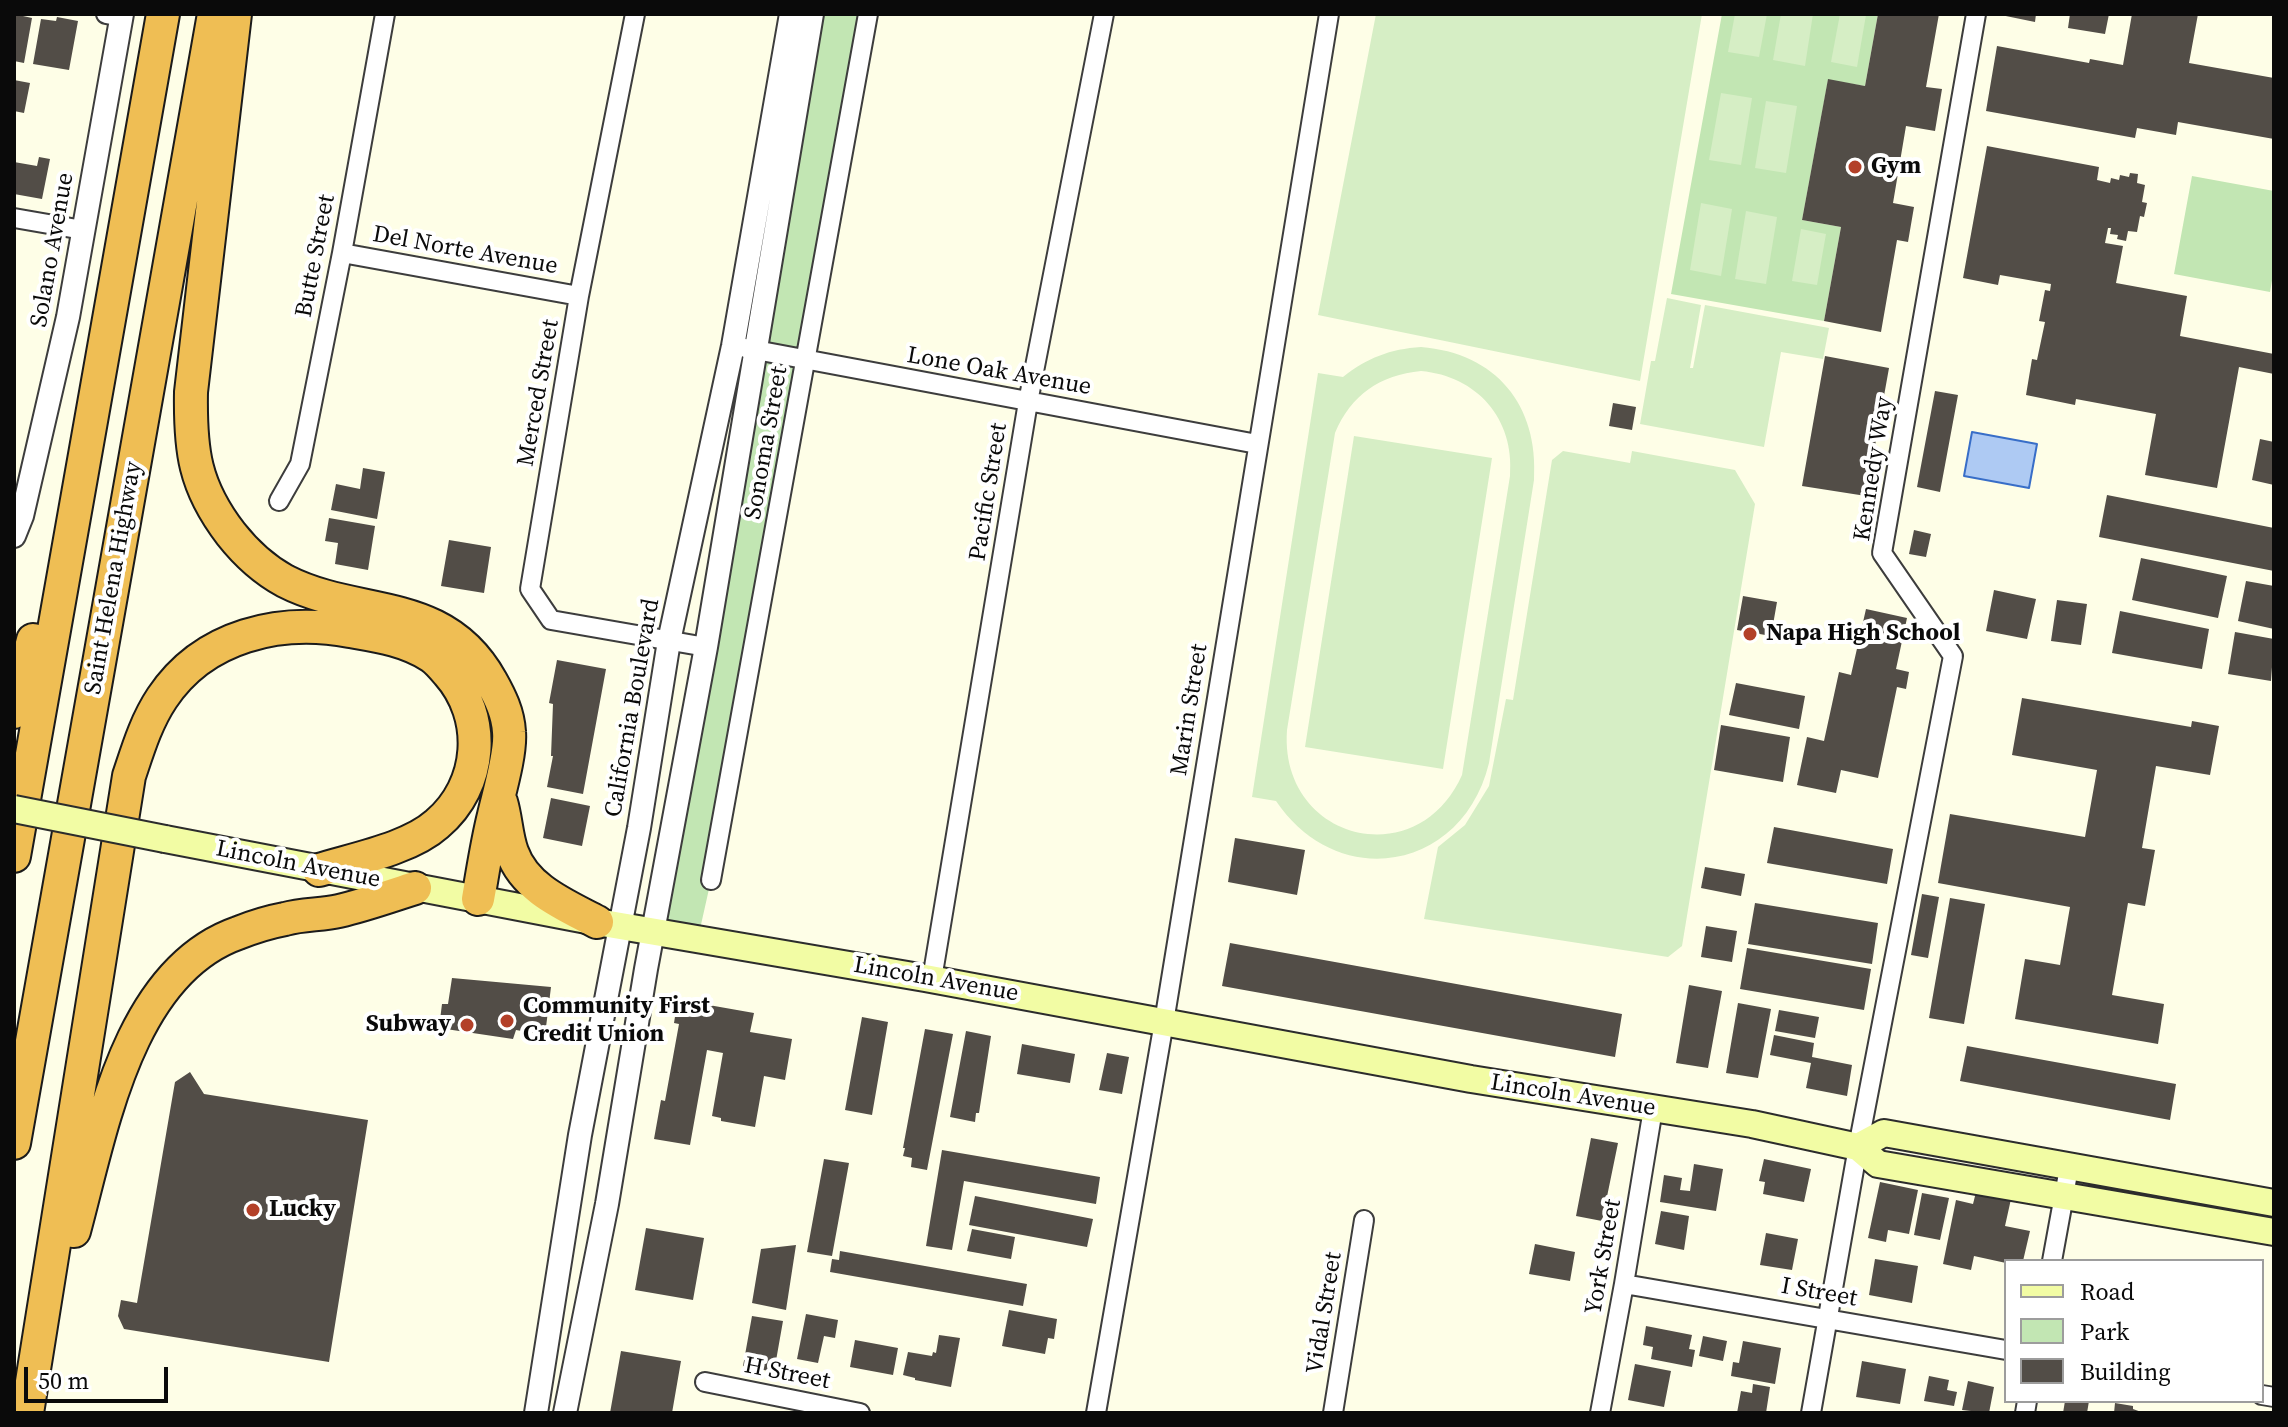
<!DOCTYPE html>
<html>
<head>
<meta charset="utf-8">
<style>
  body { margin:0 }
  #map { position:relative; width:2288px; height:1427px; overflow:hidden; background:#fefee7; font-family:"Source Serif 4",serif }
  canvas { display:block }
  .frame { position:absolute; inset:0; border:16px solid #0a0a0a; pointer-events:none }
  .legend { position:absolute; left:2004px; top:1259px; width:260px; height:144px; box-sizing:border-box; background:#fff; border:2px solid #9d9d9d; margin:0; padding:10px 14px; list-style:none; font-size:24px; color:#0a0a0a }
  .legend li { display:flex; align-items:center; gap:16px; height:40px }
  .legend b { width:40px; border:2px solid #9d9d9d }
  .scale { position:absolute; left:24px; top:1367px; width:144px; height:36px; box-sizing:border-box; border:4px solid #0a0a0a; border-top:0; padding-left:10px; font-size:24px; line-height:28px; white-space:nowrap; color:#0a0a0a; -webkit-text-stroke:6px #fff; paint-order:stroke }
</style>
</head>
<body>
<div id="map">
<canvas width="2288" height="1427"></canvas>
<div class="frame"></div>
<ul class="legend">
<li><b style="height:10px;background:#f2fca4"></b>Road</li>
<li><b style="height:22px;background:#c2e6b3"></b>Park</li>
<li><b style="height:22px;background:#524d47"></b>Building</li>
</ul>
<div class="scale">50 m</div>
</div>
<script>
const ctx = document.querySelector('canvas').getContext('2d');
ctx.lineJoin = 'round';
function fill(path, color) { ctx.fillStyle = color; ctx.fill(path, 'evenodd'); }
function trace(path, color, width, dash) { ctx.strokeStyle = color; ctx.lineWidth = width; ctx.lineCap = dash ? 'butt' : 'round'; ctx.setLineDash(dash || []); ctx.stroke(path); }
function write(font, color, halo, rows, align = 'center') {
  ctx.font = font + ' "Source Serif 4",serif'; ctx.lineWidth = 8; ctx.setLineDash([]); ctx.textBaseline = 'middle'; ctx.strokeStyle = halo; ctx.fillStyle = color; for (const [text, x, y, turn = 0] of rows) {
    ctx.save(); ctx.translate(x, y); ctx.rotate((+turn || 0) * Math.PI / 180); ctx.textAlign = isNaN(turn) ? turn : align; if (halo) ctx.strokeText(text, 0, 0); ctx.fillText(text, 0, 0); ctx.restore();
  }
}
const green = new Path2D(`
  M812,14H868L711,880L698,938L654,930Z
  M1722,14H1878L1865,86L1828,80L1802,220L1841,227L1824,321L1671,294Z
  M2192,176L2274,191V269L2270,292L2174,274Z`);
const pitch = new Path2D(`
  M1376,14H1702L1640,381L1318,315Z
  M1735,14H1767L1759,57L1728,52Z
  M1781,14H1813L1805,66L1773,60Z
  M1840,14L1866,15L1857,67L1831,62Z
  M1721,93L1752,98L1741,165L1709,160Z
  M1766,101L1797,106L1786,173L1755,168Z
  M1701,203L1732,209L1721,276L1690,270Z
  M1746,211L1777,217L1766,284L1735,279Z
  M1801,229L1826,234L1817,285L1792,281Z
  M1667,298L1701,305L1690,368H1693L1705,305L1829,328L1823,359L1781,352L1764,447L1640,424L1651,361H1655Z
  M1421,347C1496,353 1539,405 1534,480L1489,763C1463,871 1338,893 1276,801L1252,797L1318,373L1343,377C1367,358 1390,349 1421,347ZM1421,371C1477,376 1515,419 1510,476L1462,775C1417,876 1279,840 1287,730L1335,433C1351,395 1380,375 1421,371Z
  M1354,436L1492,458L1443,769L1305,747Z
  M1563,451L1630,463L1632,451L1735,470L1755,504L1682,946L1668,957L1424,919L1438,847L1465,825L1489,786L1506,699L1513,700L1552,460Z`);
const water = new Path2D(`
  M1972,432L2037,444L2029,488L1964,476Z`);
const building = new Path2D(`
  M14,14L32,18L24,63L14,61Z
  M1878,14H1939L1926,87L1942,89L1935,131L1906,126L1893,203L1914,207L1908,242L1897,240L1881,332L1824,321L1841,227L1802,220L1828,79L1865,86Z
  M1996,14H2036L2035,22Z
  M2070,14H2109L2105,34L2068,28Z
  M2132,14H2198L2189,63L2274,78V139L2178,122L2176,135L2137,128L2135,138L1986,111L1997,46L2089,63L2090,59L2123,65Z
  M57,17L78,21L69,70L33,64L41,19L56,21Z
  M14,80L30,83L24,113L14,111Z
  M1987,146L2099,167L2097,180L2110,183L2111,178L2119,180L2120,175L2129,177L2130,173L2138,174L2137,183L2145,185L2142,202L2147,203L2144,217L2140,216L2137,232L2128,231L2126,241L2117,239L2118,235L2110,234L2111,228H2108L2105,243L2123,246L2116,283L2187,296L2180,336L2274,354V374L2239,367L2217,488L2145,475L2156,414L2076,399L2075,405L2026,395L2032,359L2037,360L2045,322L2039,321L2045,290L2050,291L2051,284L2000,275L1998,285L1963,278Z
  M39,157L50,159L42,199L14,194V162L37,166Z
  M1825,356L1889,368L1866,496L1802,486Z
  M1935,391L1958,395L1940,492L1917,487Z
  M1613,403L1636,407L1632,430L1609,426Z
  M2260,439L2274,442V485L2252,480Z
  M363,468L385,472L377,519L331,510L336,484L360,489Z
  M2107,495L2274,528V571L2099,537Z
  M329,518L375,526L368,570L335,564L338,543L325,541Z
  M1914,530L1931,534L1926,557L1909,554Z
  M449,540L491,547L484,593L441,586Z
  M2141,558L2227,576L2218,618L2132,600Z
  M2246,581L2274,586V629L2238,621Z
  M1994,590L2036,599L2027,639L1986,631Z
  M1743,596L1777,602L1771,636L1737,630Z
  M2057,600L2087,604L2081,645L2051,641Z
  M1866,609L1907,618L1896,669L1909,672L1906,689L1897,687L1878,778L1841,770L1836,793L1797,785L1807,737L1824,741L1839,672L1851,675Z
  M2120,611L2209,629L2202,669L2112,653Z
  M2235,632L2274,639L2271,681L2228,674Z
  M557,660L606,669L583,794L547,787L553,756H551L553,704L549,703Z
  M1736,683L1805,696L1799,729L1729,715Z
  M2022,698L2191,727L2192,721L2219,726L2210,775L2156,766L2142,848L2155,850L2145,906L2128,903L2112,995L2164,1004L2158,1044L2015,1019L2025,959L2060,965L2070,907L1938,883L1950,814L2085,837L2097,770L2012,755Z
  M1721,725L1790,737L1783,782L1714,770Z
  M551,798L590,806L582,846L543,838Z
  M1774,827L1893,849L1887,884L1767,863Z
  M1235,838L1305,850L1297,895L1228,882Z
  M1705,867L1745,874L1741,896L1701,888Z
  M1922,894L1939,897L1928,958L1911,955Z
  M1950,898L1985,904L1964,1024L1929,1018Z
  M1755,903L1878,923L1872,964L1748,944Z
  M1706,926L1737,931L1732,962L1701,957Z
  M1230,943L1622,1014L1615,1057L1222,986Z
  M1747,948L1871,969L1864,1010L1740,989Z
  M452,978L551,987L545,1035L516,1030L513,1039L439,1028L442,1004H448Z
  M1689,985L1722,991L1708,1068L1676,1063Z
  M1738,1003L1771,1009L1758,1078L1726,1073Z
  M677,1004L702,1009L703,1004L754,1013L750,1032L792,1039L785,1080L764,1076L755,1127L721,1121V1118L712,1116L723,1053L707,1050L690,1145L654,1139L661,1100L665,1101L679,1024L674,1023Z
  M1779,1010L1819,1017L1815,1038L1775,1031Z
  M862,1017L888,1022L872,1115L845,1110Z
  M925,1029L953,1034L927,1170L911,1167L912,1158L903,1156L905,1148H903Z
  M966,1031L991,1036L979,1113H976L975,1122L950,1117Z
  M1774,1035L1814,1043L1812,1057L1852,1065L1847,1096L1806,1088L1811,1063L1770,1055Z
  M1022,1044L1075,1054L1070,1083L1017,1074Z
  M1967,1046L2176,1084L2170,1120L1960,1081Z
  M1107,1053L1129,1057L1122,1094L1099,1090Z
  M190,1072L204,1094L368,1120L329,1362L124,1329L118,1316L121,1300L137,1303L175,1082Z
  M1591,1138L1618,1143L1602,1221L1576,1216Z
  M942,1150L1100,1177L1096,1204L964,1181L952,1250L926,1246Z
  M824,1159L849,1163L832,1256L807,1252Z
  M1764,1159L1811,1169L1804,1202L1763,1194L1765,1182L1759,1181Z
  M1694,1164L1723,1169L1716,1211L1660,1202L1664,1175L1682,1178L1680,1190L1690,1191Z
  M1880,1182L1918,1190L1909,1234L1888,1230L1886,1242L1868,1238Z
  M1976,1192L2011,1199L2005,1226L2030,1231L2023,1261L2006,1263L1974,1256L1971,1270L1943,1264L1956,1200L1973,1204Z
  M1922,1193L1949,1198L1940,1240L1914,1235Z
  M975,1196L1093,1219L1087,1247L969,1225Z
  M1661,1211L1689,1216L1684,1250L1655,1244Z
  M646,1228L704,1238L693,1300L635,1290Z
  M972,1229L1015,1237L1011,1259L967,1251Z
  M1766,1233L1798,1239L1792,1270L1760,1265Z
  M1535,1244L1575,1252L1570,1281L1529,1274Z
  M796,1245L786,1310L752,1303L761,1249Z
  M840,1251L1027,1284L1023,1306L830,1272L832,1259L839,1260Z
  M1875,1259L1918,1266L1912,1303L1869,1295Z
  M1009,1310L1057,1319L1054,1339L1048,1338L1045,1354L1002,1346Z
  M806,1314L838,1320L835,1338L824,1336L818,1363L797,1359Z
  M752,1316L783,1321L774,1372L743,1366Z
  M1646,1326L1692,1335L1689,1349L1695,1350L1692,1367L1651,1359L1653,1347L1643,1345Z
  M939,1335L960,1338L951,1387L915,1380V1378L903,1375L908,1352L932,1356L933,1352L936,1353Z
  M1703,1336L1727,1341L1723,1361L1699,1356Z
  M855,1340L898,1348L893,1375L850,1367Z
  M1743,1341L1781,1348L1775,1384L1731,1376L1733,1362L1739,1363Z
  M621,1351L681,1361L672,1413H610Z
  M1862,1361L1906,1369L1900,1404L1856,1397Z
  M1635,1364L1671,1371L1664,1407L1628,1400Z
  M1929,1376L1949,1380L1947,1390L1957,1392L1954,1406L1924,1401Z
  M1968,1381L1994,1387L1989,1413L1962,1410Z
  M1753,1384L1770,1387L1766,1413H1737L1741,1391L1752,1393Z
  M2065,1401H2089L2087,1413H2063Z
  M2115,1403L2133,1406V1409L2144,1413H2114Z`);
const minor = new Path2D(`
  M106,14L122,17
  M635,14L579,296L530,589L551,620L706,647
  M14,218L83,230
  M342,253L579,296
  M745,348L1257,444
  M279,501L300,464L342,253L385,14
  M711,880L868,14
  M932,979L1028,402L1104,14
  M2052,1261L2069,1168
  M1624,1284L2006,1350
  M705,1382L860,1413
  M2262,1395L2274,1397
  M1096,1413L1164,1022L1329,14
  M1333,1413L1364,1220
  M1600,1413L1624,1284L1653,1109
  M1811,1413L1858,1147L1953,656L1882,553L1976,14
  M2025,1413L2027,1401`);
const tertiary = new Path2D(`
  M14,536L22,516L68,317L122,14
  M536,1413L580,1135L639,828L669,641L733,346L791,14
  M565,1413L607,1204L646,969L706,647L812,14`);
const secondary = new Path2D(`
  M165,839L597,922L925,978L1471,1079L1752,1124L1858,1147L1878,1164L2274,1232
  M1858,1147L1884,1133L2274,1203`);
const motorway = new Path2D(`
  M235,14L191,392C190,450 194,486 231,534C246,553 263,569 285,581C359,619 443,595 491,681C500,697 508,713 509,732C511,753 499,793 494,815C487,843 483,871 478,899
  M14,712L33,640
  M501,802C506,818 506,836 512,852C525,889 565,905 597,922
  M14,856L163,14
  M14,1143L214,14
  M74,1231C101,1132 127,972 238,933C253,927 269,922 285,919C303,914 322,915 339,911C365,905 390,896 415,888
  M27,1413L129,776C138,749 146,722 162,698C204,635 280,618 350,631C379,636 406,640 431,656C437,660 443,667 448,673C487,717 483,785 437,824C409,849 354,859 319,870`);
const secondaryBridge = new Path2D(`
  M14,809L165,839`);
const markers = [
  [1855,167,8,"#b34028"],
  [1750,634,8,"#b34028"],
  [507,1021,8,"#b34028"],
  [467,1025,8,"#b34028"],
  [253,1210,8,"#b34028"]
];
const poiNames = [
  ["Gym",1871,167],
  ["Napa High School",1766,634],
  ["Community First",523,1007],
  ["Credit Union",523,1035],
  ["Subway",451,1025,"right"],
  ["Lucky",269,1210]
];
const streetNames = [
  ["Solano Avenue",53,250,-80],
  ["Del Norte Avenue",465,251,10],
  ["Butte Street",316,256,-79],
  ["Lone Oak Avenue",999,372,10],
  ["Merced Street",539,393,-80],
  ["Sonoma Street",767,443,-80],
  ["Kennedy Way",1874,469,-81],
  ["Pacific Street",989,492,-81],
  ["Saint Helena Highway",114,578,-80],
  ["California Boulevard",633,708,-80],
  ["Marin Street",1190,710,-81],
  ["Lincoln Avenue",298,865,11],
  ["Lincoln Avenue",936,980,10],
  ["Lincoln Avenue",1573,1096,9],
  ["York Street",1604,1257,-80],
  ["I Street",1819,1293,10],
  ["Vidal Street",1325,1313,-81],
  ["H Street",787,1374,11]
];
fill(green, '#c2e6b3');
fill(pitch, '#d6eec5');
fill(water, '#aecaf3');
trace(water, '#386ec8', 2);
fill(building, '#524d47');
trace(minor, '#3d3d3d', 22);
trace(tertiary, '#3d3d3d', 26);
trace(secondary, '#2c2c2c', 30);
trace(motorway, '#1b1b1b', 36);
trace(minor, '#fff', 18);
trace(tertiary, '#fff', 22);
trace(secondary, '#f2fca4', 26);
trace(motorway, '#efbe54', 32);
trace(secondaryBridge, '#2c2c2c', 30, []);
trace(secondaryBridge, '#f2fca4', 26);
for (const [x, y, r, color] of markers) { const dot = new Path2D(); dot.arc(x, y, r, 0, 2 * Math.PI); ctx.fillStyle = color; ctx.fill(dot); trace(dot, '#fff', 3); }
write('bold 24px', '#0a0a0a', '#fff', poiNames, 'left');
write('24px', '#0a0a0a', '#fff', streetNames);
</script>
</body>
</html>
